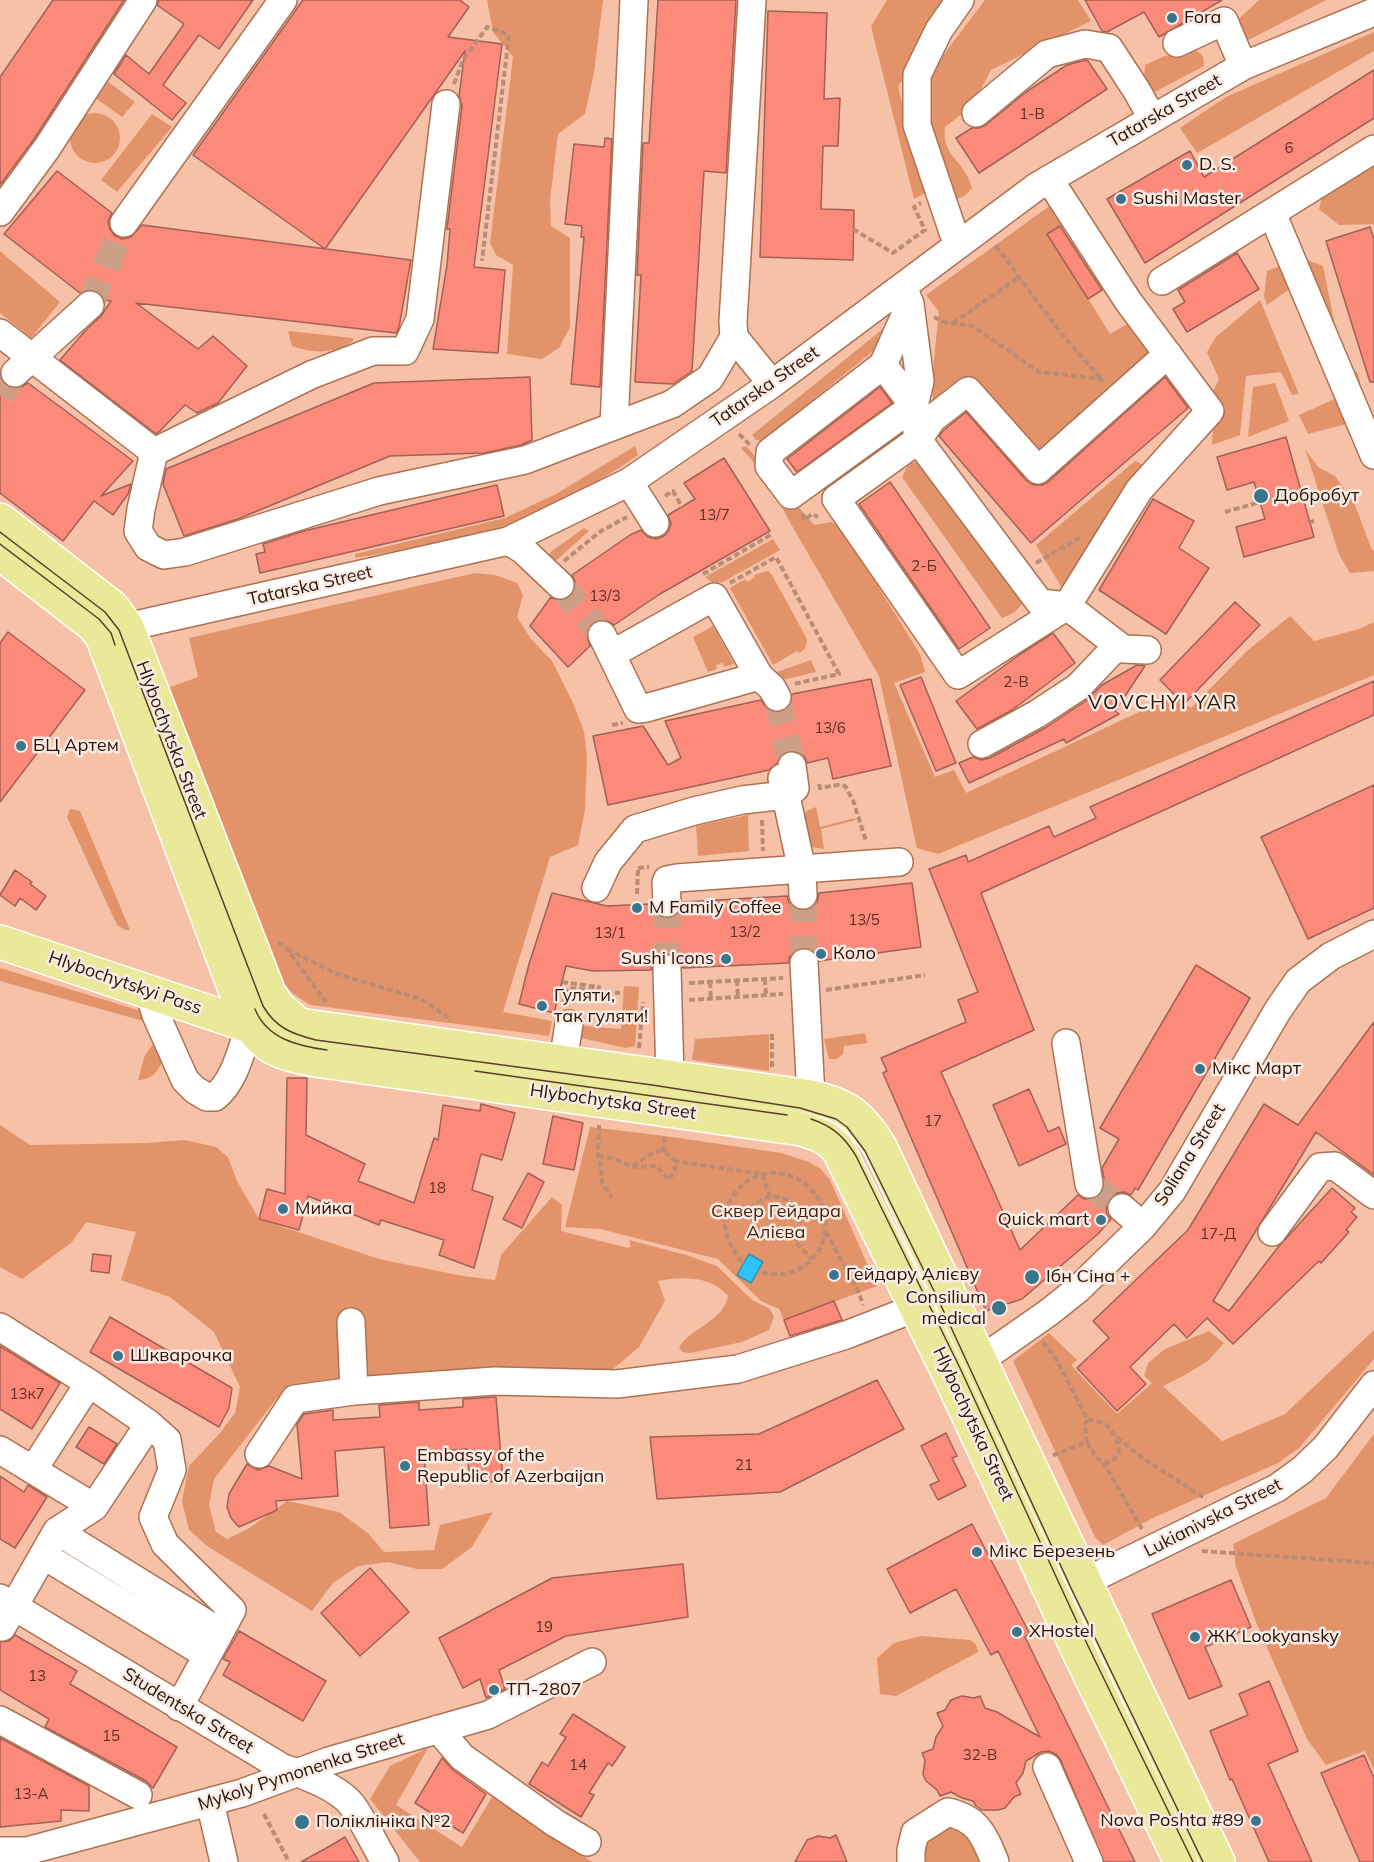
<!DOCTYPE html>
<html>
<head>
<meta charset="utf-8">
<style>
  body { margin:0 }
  canvas { display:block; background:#f6c1a6 }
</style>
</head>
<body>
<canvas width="1374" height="1862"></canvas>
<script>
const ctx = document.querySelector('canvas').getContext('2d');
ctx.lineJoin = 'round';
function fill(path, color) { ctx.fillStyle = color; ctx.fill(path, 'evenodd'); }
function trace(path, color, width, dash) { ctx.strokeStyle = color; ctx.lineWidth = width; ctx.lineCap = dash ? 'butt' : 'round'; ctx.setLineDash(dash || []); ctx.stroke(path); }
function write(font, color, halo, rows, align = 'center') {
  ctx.font = font + ' Mulish,sans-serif'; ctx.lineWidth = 5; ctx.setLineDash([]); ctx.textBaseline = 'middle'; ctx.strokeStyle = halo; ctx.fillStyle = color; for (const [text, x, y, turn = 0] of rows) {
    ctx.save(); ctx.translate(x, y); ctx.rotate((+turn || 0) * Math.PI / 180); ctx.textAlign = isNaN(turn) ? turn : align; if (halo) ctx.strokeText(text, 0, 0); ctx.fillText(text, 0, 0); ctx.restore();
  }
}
const green = new Path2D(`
  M487,0H603L594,73L585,114L558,134L550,200L551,226L570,238V327L559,348L542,359L507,354L513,265L496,255L490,243L513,57L493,32Z
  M887,0H942L910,70L898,86L915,158L929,191L914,199L871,26Z
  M985,0H1078L1091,21L991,70L972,106L945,127C942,152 956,156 966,174C969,178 970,183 972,188C965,196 962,200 951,198L927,119L929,74Z
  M1259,0H1326L1233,48L1230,27Z
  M1374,32V51L1197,153L1180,128L1226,97Z
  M1196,50L1203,56L1204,66L1149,95L1144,82L1145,65L1165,56Z
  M107,81L135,102L122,117L94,97Z
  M70 138a25 25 0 1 1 50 0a25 25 0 1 1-50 0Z
  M152,114L172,127L117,192L101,180Z
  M1374,161V224L1339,225L1319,209L1324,189Z
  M1055,202L1067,222L1048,234L1110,334L1129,323L1158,356L1033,464L968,391L932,419L934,359L939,312L926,295Z
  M0,251L60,302L31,338L0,313Z
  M1302,258L1323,266L1340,350L1349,369L1357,372L1360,381L1354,422L1308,434L1299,415L1339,397L1294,286L1267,305L1264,297L1267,271Z
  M1260,300L1299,394L1292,395L1281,372L1246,376L1240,435L1212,445L1214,414L1209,400L1219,379L1207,352L1216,337Z
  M895,319L877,348L762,441L756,440L752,435Z
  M288,331L353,338V341C336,354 312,354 292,346Z
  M1275,383L1289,421L1248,437L1253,387Z
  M635,446L638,455C592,488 524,523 469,537C432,546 393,551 355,558V554L505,518L556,494Z
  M746,446L814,525L831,522L840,525L920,654L925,672L894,683L935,777L954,770L966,793L1139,712L1166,693L1191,708L1247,651L1290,616L1314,641L1359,629L1374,622V675L938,854L917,848L879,676L788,519L766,476L741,448Z
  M1305,449L1318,467L1335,476L1355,505L1372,550H1374V571L1350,573L1339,554Z
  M1135,461L1144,465L1065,593L1036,545Z
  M921,462L1024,600C1019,610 1013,614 1002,618L902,477L909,463Z
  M584,528L589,531L558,559L554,561L551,559L549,555L552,551Z
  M773,539L780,550L723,582L713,583L705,577Z
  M768,571L772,575L807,639C807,646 805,650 799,653L797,651L773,665L730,588L745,579L747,582L755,577L754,575Z
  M475,573L495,575L517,583L523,595L517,617L531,639L552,661L573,703L584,731L587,757L585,810L578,845L550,857L503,1012L552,1021L549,1036L311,1005C295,996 285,989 277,972L168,688L198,677L189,638Z
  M713,626L734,664L724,667L722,663L716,665L717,669L708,672L693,637Z
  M811,660L816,672L778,681L775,676L777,672Z
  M816,807L820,827L855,818L856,820L821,829L824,849C803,847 805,840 800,821L805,812Z
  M70,809L80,811L130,930H125L117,925L67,817Z
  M748,815L749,851L698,856L696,826Z
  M0,968L141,1011L147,1022L0,981Z
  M624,986L639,987L635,1046L626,1048L572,1036L573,1025L621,1029Z
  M865,1033L867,1043L844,1046L843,1054L837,1059H829L824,1039Z
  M769,1034V1071L692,1060L695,1039Z
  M156,1040L162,1062C156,1074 152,1079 138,1080L145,1055Z
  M0,1125L30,1145L145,1143L185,1140L216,1147L228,1157L237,1181L259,1219L379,1259L463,1276L495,1280L501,1255L552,1197L562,1205L561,1231L628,1248L631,1246L629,1240L686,1255L717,1266L752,1300L770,1309L774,1317L769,1330L742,1342L690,1353L682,1352L679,1347C692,1327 723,1322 728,1296C712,1276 682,1276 658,1281L665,1301L639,1347L613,1369L497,1371L285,1394L277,1398L214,1479L209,1505L216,1532L227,1539L248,1529L287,1501L339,1512L368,1533L384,1552L434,1550L440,1525L493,1512L472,1547L442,1569H417L388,1562L358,1566L333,1583L312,1611L207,1546L189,1530L182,1501L189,1466L220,1433L235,1413L240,1387L214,1332L170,1297L121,1280L136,1232L86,1222L72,1242L22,1279L0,1267Z
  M590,1127L665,1136L781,1153L809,1162L821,1169L830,1180L877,1286L784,1320L779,1309L761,1301L718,1259L600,1229L565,1227Z
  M1374,1330V1359L1299,1448L1278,1463L1157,1516L1103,1545L1095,1537L1013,1361L1049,1333L1077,1360L1071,1365L1117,1414L1152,1383L1144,1376L1148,1363L1165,1349L1209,1331L1224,1343L1208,1361L1183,1376L1163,1386L1222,1441L1285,1414Z
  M1374,1434V1770L1365,1751L1326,1765L1307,1739L1256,1622L1236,1567L1233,1544L1326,1498Z
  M921,1636L970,1640L976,1644L978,1652L896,1696L880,1694L877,1658L894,1643Z
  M428,1748L396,1805L462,1847L494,1794L592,1862H420L370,1799L390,1766Z
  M959,1824L987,1862H918L928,1831Z`);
const water = new Path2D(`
  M749,1254L763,1262L751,1283L737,1275Z`);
const building = new Path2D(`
  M53,0H124L34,139L0,185V77Z
  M159,0H253L219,49L199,35L163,85L186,103L172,120L114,74L126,55L149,74L184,24L157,5Z
  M303,0H460L469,7L448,37L502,44L474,267L505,270L498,353L433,349L447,265L450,229H447L462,106L459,96L465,51L325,249L193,155Z
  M658,0H736L726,173L704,171L692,371L673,384L635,382L641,275H637L643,143H649Z
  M1085,0H1222L1159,37L1144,12L1107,32L1102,31Z
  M768,11L827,13L824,99L840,98L838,146H823L821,209L854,210L853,260L760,257Z
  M1086,60L1088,61L1107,89L979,173L956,138L972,128H979L986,125L1026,92L1067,65Z
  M1374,70V118L1145,263L1107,199L1190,151L1204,177Z
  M605,138L612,139L600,387L571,384L584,237H581L582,226L565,224L574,144L604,147Z
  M57,171L112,213L108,221L110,229L114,235L122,239L131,237L142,225L411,260L399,327L396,333L136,303L198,349L213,336L247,366L218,403L197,413L185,405L160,431L156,434L60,360L85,331L101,316L111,301L105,300L101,294L94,290H86L80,293L4,234Z
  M1060,226L1102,290L1088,299L1047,234Z
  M1370,227L1374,239V382H1370L1326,241Z
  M1237,253L1259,289L1187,332L1173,309L1185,302L1178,290Z
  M0,377L4,384L11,388H19L28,383L133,461L101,496L131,484L128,494L113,515L94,501L63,541L0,493Z
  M530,377L532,440L521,445L484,453L390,456L238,519L184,536L163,484L166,469L374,383Z
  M1165,377L1188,408L1031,543L939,436L944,430L966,412L1026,480L1034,485H1042L1048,482Z
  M880,387L892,403L797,472L787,459Z
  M1286,437L1314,537L1244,557L1236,527L1265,519L1254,482L1227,490L1217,457Z
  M724,458L770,531L660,594L614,625L604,619L595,621L589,626L586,633L590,646L568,667L530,626L551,597L557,600H564L571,596L575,588V581L572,575L630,535L641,530L648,537L656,539L664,536L669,530L671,523L668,515L695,499L684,483Z
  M890,482L990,628L959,649L859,504Z
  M497,485L504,516L260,573L256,554L265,552L263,544L304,531Z
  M1153,499L1194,521L1179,548L1209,568L1166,634L1099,590Z
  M1235,602L1260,625L1184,704L1160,680Z
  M8,632L85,690L0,802V643Z
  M1053,633L1075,663L1012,710L977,729L956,701L1019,655Z
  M1137,665L1145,666L1115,711L1119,714L1066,743L1064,739L969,783L959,763L973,757L981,760L990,758L1045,728L1087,700L1102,685Z
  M921,677L956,763L936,771L900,685Z
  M871,679L891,766L833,779L828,758L807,763L804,756L798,752L790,750L782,754L777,763L769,770L608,805L593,736L643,726L668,765L681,758L665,721L761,700L768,710L777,713L784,711L790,706L792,694Z
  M1374,681V715L981,893L1034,1030L941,1072L1020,1250L1078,1195L1084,1199H1092L1099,1196L1103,1190L1105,1182L1102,1168L1119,1139L1100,1128L1196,965L1250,998L1138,1190L1135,1188L1131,1195L1124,1192L1117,1193L1110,1197L1106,1206L1107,1214L1111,1219L1098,1234L1022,1299L986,1311L883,1073L887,1071L881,1058L966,1022L958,1000L978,992L929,869L966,855L968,862L1049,826L1054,837L1096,818L1090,807Z
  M1374,785V908L1308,939L1261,837Z
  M15,870L32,882L30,884L46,896L36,910L20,898L15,906L0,895Z
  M912,883L921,947L819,961L817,954L812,949L803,947L795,950L790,956L788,963L683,968L680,960L675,955L667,953L658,956L653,962L651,970L593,971L566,966L554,1013L519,1004L529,964L552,893L607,906L651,904L654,912L660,917L667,919L676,916L681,910L683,902L787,896L789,903L795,909L804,911L811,909L817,903L819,893Z
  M1374,1022V1175L1316,1132L1213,1301L1229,1311L1279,1246L1332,1188L1355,1208L1351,1212L1357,1217L1346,1230L1349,1232L1321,1263L1319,1261L1233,1344L1207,1318L1187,1338L1174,1324L1130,1367L1146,1384L1117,1411L1077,1368L1109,1338L1093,1321L1188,1230L1264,1104L1298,1125Z
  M287,1078H307L306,1135L365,1164L358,1181L414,1203L434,1138L438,1140L443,1105L480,1111L481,1104L515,1113L502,1160L481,1154L472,1190L493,1197L474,1268L439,1255L444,1240L381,1220L379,1225L308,1196L299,1230L259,1219L267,1189L285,1194Z
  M1029,1089L1048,1132L1059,1127L1066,1144L1019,1166L993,1105Z
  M553,1116L583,1123L574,1170L543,1164Z
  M528,1173L544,1182L522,1228L503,1219Z
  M93,1254L111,1256L109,1273L91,1271Z
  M834,1301L842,1320L790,1336L784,1320Z
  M110,1317L232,1388L229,1408L219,1427L90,1352Z
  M0,1346L60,1383L32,1429L0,1409Z
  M877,1380L904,1429L780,1492L657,1499L650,1437L759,1434Z
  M496,1397L503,1481L470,1483L467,1449L424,1452L429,1525L390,1528L384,1447L335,1451L338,1496L276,1501L277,1510L239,1527L231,1518L227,1507L229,1494L247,1464L258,1470L269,1466L302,1479L297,1424L304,1414L333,1410V1420L380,1417L379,1405L419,1402V1410L463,1407V1399Z
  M89,1427L117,1444L104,1464L76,1447Z
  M946,1433L957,1456L952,1458L966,1486L938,1500L930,1485L939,1481L921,1446Z
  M0,1476L24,1492L28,1485L47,1497L15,1548L0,1539Z
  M972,1524L1030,1634L1025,1637L1135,1862H1104L1061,1761L1057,1755L1049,1751L1041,1752L1026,1761L1023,1773L1016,1783L1021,1794L1014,1797L1005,1808L998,1810H982L976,1806L973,1801L962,1798L951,1792L940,1796L937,1790L926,1781L923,1774L925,1760L922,1753L933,1749L936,1737L943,1726L937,1713L945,1710L951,1700L956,1698L962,1696L974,1698L980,1696L985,1708L997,1712L1040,1737L998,1651L991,1655L956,1589L910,1613L887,1569Z
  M683,1564L688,1617L566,1636L499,1670L505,1689L486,1698L480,1679L463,1688L439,1638L552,1578Z
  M370,1568L409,1612L360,1656L321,1613Z
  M1231,1580L1251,1627L1205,1647L1222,1686L1189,1699L1152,1614Z
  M239,1631L326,1681L303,1721L223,1675L230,1662L223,1659Z
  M15,1635L77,1671L70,1684L177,1747L153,1788L146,1781L45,1727L49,1719L0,1690V1642L9,1641Z
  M1269,1681L1298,1751L1268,1764L1312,1862H1269L1232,1779L1230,1780L1210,1731L1248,1715L1239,1694Z
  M573,1714L625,1747L612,1766L608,1763L589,1793L594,1795L581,1817L529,1784L542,1762L548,1766L566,1737L560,1734Z
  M0,1738L89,1786V1811L61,1810V1821L0,1827Z
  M1364,1755L1374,1778V1862H1360L1321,1773Z
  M442,1758L453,1770L486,1794L463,1833L415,1803Z
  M836,1835L847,1862H795L807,1840L818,1836L830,1838Z
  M345,1837L359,1862H301L330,1846Z`);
const minorTunnel = new Path2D(`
  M90,305L124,223
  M0,395L15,373
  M560,585L602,635
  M777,697L792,766
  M803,895L804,963
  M667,969V903
  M1089,1184L1122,1208`);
const path = new Path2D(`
  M454,84L463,60L487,27L509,35L482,261
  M853,229L893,253L925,230L914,207L921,203
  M996,246L1060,332L1101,379
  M934,317L944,322L973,326L1039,372L1101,379L1103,383
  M953,323L1018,278
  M739,434L750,445
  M665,496L673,491L682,507
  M1225,512L1260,502
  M802,514L805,520L812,514L818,517
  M1310,522L1314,521
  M564,561L601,531L627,517
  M1036,563L1081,537
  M703,574L772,534
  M730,583L776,557L839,674L794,684
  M612,725L623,723
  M819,784L820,788L837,785L845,786L853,800L866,841
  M762,820L763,851
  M638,868L649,867
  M637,894L638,868
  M278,942L287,949L326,1002
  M287,949L337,974L421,999L451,1019
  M765,979L766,995
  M737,980L738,997
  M562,982L599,987L598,991
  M710,982L711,999
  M689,983L783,978
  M826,990L925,975
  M689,1000L783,994
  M563,1003L568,988L620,993
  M772,1034V1067
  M639,1048L643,1002
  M599,1125L598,1156L601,1166L602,1183L612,1197
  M663,1152L665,1134
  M598,1156L612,1158L633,1167L657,1166L668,1180L675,1172V1161L762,1174L770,1197
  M633,1166C648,1158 658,1140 675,1161
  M726,1209L748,1213C770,1178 815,1205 795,1242L812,1259
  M801,1220L825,1212
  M826,1232L859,1293L863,1305
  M742,1262C728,1244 717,1222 731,1199C740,1184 756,1172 775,1173C837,1177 844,1263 784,1274C777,1275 768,1273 761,1273
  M1043,1342L1056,1359L1088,1420L1085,1424L1087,1442L1051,1456
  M1088,1420H1094L1107,1425L1115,1436L1144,1459L1206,1499
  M1087,1442C1091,1448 1096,1459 1103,1462C1113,1465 1120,1454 1119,1446C1118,1443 1116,1440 1115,1436
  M1103,1462L1142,1529
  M1202,1551L1374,1563
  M264,1814L289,1862`);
const minor = new Path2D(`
  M752,0L733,322L734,337L772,384
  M960,0L939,30L917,75V125L953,232L961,243
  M1177,43L1224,21L1243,66
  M446,104L420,319L405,351H373L311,375L154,452L141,509L138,531L148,547L164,555L185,552L379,491L525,460L672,404L710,378L734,337
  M976,113L1047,54L1085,44L1109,48L1137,91L1152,118
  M1049,179L1128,301L1210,411L1139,490L1067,606L958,675L836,499L918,440L932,419L968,391L1038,470L1168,354
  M0,212L47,148L143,0
  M1272,213L1374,455
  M124,223L283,0
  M1162,281L1374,149
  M903,287L910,304L920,381L914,406L918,440L1040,603L1067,606L1123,649L1147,650
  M0,333L154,452
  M883,365L914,406L791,495L769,466L770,452L883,365L910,304
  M15,373L90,305
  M614,425L634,0
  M629,482L655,523
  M508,541L523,550L560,585
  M108,634L127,627L508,541L629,482L772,384L1036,187L1243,66L1374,12
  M602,635L638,709L646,708L759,676
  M612,654L714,597L759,676L772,688L777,697
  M982,744L1037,714L1078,687L1118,645
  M782,778L802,870L803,895
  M596,888L608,862L635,829L694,811L742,800L786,795L795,788L792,766
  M667,903L666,883L667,880L677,878L899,862
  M804,963L811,1097
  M667,969L670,1077
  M148,990L156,1015L185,1080L195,1090L207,1097H215C235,1081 241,1050 250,1026
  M1066,1043L1089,1184
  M563,1062L569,1024
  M1122,1208L1143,1226
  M1272,1232L1320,1167L1335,1166L1374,1195
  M351,1322L354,1391
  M0,1327L89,1383
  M949,1374L995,1350L1048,1313L1077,1290L1143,1226L1172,1191L1278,1010L1298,981L1331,956L1374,934
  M149,1424L167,1440L172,1470L153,1517L165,1544L232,1610L179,1707
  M0,1450L94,1507
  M259,1454L295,1399L354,1391L495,1381L617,1384L738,1369L846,1335L949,1295
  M57,1531L220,1632
  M43,1555L207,1655
  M1066,1591L1277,1488L1302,1470L1326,1447L1374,1385
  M0,1598L283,1768C303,1774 339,1788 352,1805C365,1823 374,1844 385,1862
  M2,1627L57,1531L94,1507L149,1424L89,1383L33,1470
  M0,1720L138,1795
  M438,1729L462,1757L555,1823L587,1842
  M1047,1767L1089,1862
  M210,1802L224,1862
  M0,1851H27L242,1793L329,1761L488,1715L592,1662
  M911,1862V1850L915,1833L948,1812C978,1819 984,1835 995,1862`);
const major = new Path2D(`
  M0,520L112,607L127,627L269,993L278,1007L299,1025
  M0,553L93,625L102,636L244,1013C260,1048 279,1053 315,1060L801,1129C816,1133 827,1137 838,1149L949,1374L1078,1650L1181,1862
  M0,942L250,1026L299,1025L811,1097C847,1105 861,1116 880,1147L1013,1431L1218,1862`);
const tram = new Path2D(`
  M0,532L105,612L119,630L263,1006C276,1028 292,1034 316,1040L652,1085L800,1108L836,1119L847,1127L865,1151L938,1299L1071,1588L1203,1862
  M0,544L99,619L111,633L115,645
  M255,1009C267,1039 298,1046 327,1050
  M475,1071L787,1115
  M811,1119C832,1126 844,1136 856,1156L960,1368L1088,1646L1193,1862`);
const markers = [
  [1172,18,6,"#3a748d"],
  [1187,165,6,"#3a748d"],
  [1121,199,6,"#3a748d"],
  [1261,496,8,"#3a748d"],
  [21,746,6,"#3a748d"],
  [637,908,6,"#3a748d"],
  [821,954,6,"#3a748d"],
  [726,959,6,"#3a748d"],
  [542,1006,6,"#3a748d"],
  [1200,1069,6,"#3a748d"],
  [283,1209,6,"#3a748d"],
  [1101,1220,6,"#3a748d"],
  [834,1275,6,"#3a748d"],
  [1032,1277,8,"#3a748d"],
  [999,1308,8,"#3a748d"],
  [118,1356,6,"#3a748d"],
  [405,1466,6,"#3a748d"],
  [977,1552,6,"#3a748d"],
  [1017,1632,6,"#3a748d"],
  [1195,1637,6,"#3a748d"],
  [494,1690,6,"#3a748d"],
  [1256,1821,6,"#3a748d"],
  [302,1822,8,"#3a748d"]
];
const numberNames = [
  ["1-В",1032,114],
  ["6",1289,148],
  ["13/7",714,515],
  ["2-Б",924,566],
  ["13/3",605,596],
  ["2-В",1016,682],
  ["13/6",830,728],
  ["13/5",864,920],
  ["13/2",745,932],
  ["13/1",610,933],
  ["17",933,1121],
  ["18",437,1188],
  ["17-Д",1218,1234],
  ["13к7",27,1394],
  ["21",744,1465],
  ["19",544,1627],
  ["13",37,1676],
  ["15",111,1736],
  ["32-В",980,1755],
  ["14",578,1765],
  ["13-А",31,1794]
];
const poiNames = [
  ["Fora",1184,18],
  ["D. S.",1199,165],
  ["Sushi Master",1133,199],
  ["Добробут",1274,496],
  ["БЦ Артем",33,746],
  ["M Family Coffee",649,908],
  ["Коло",833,954],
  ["Sushi Icons",714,959,"right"],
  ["Гуляти,",554,996],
  ["так гуляти!",554,1017],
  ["Мікс Март",1212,1069],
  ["Мийка",295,1209],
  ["Quick mart",1089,1220,"right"],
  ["Гейдару Алієву",846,1275],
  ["Ібн Сіна +",1046,1277],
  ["Consilium",986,1298,"right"],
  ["medical",986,1319,"right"],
  ["Шкварочка",130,1356],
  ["Embassy of the",417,1456],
  ["Republic of Azerbaijan",417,1477],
  ["Мікс Березень",989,1552],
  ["XHostel",1029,1632],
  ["ЖК Lookyansky",1207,1637],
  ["ТП-2807",506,1690],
  ["Nova Poshta #89",1244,1821,"right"],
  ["Поліклініка №2",316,1822]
];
const streetNames = [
  ["Tatarska Street",1165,111,-30],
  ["Tatarska Street",765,387,-35],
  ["Tatarska Street",310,586,-13],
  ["Hlybochytska Street",171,740,69],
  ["Hlybochytskyi Pass",125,983,19],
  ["Hlybochytska Street",613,1102,8],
  ["Soliana Street",1190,1155,-58],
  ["Hlybochytska Street",973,1424,65],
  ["Lukianivska Street",1213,1518,-27],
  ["Studentska Street",188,1711,31],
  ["Mykoly Pymonenka Street",301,1772,-18]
];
const parkNames = [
  ["Сквер Гейдара",776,1212],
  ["Алієва",776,1233]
];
const neighbourhoodNames = [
  ["VOVCHYI YAR",1163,703]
];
fill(green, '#e39369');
fill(water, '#2ec4fa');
trace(water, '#2d8fb1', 1.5);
fill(building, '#fb8a7b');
trace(building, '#a36057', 1.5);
trace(minorTunnel, '#cd9e86', 27, [27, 14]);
trace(minor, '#ae7252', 30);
trace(major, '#fff', 36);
trace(path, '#b98c76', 4, [6, 3]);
trace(minor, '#fff', 27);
trace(major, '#eae99a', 33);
trace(tram, '#5c3d2d', 1.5);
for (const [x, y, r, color] of markers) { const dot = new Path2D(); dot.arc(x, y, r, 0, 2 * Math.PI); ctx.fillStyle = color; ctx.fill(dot); trace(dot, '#faece5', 2); }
write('15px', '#5e3023', null, numberNames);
write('18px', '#2a1206', '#faece5', poiNames, 'left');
write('18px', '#2a1206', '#faece5', streetNames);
write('18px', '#451f07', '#faece5', parkNames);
ctx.letterSpacing = '1.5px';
write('20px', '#2a1206', '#faece5', neighbourhoodNames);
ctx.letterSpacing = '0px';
</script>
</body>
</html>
